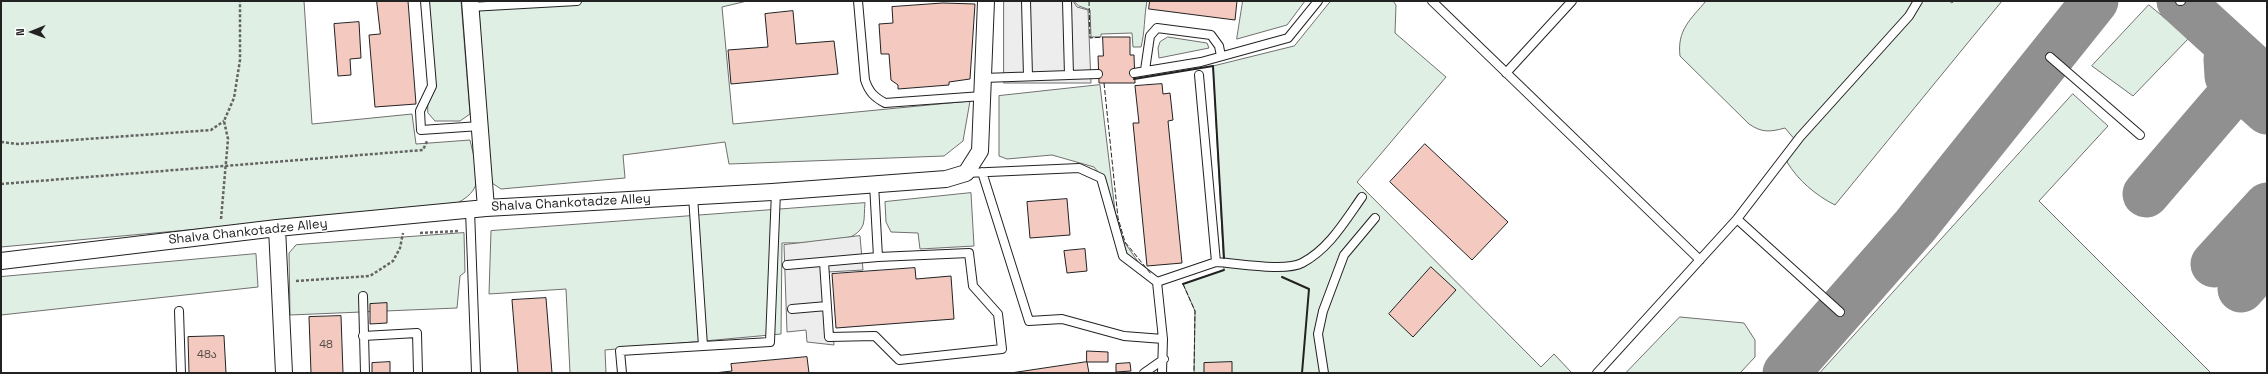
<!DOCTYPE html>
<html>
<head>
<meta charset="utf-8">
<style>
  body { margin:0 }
  #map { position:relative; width:2268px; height:374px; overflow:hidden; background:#fff; font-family:"Space Grotesk",sans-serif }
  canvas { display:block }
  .frame { position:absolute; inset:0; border:2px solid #222; pointer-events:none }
  .north { position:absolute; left:12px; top:12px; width:40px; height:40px; -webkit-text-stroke:3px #fff; paint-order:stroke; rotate:269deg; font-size:11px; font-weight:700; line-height:16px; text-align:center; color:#222 }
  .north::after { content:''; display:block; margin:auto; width:14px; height:18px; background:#222; clip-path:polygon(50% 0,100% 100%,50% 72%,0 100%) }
</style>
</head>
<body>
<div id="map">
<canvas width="2268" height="374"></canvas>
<div class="frame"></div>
<div class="north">N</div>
</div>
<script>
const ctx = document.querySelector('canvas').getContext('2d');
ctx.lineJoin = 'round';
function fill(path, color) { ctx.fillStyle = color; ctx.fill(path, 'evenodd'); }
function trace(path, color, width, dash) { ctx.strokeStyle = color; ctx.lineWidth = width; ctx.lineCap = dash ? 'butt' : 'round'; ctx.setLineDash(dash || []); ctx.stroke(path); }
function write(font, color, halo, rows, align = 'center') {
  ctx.font = font + ' "Space Grotesk","Noto Sans Georgian",sans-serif'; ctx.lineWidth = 3; ctx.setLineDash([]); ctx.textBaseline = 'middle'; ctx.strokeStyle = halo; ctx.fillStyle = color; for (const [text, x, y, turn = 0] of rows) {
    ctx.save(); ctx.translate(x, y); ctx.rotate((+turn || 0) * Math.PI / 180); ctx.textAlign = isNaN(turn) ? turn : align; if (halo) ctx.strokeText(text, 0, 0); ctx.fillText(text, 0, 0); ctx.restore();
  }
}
const green = new Path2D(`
  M1,1H304L312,124L412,114L416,144L470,140C477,172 488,190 451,206L1,247Z
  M428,1H461L470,114L460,121H435L428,113Z
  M479,1H747L722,7L733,124L970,101L963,141L944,156L729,164L725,142L623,155L625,178L501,189L492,183L488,171Z
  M1074,1H1147C1144,17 1145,32 1141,47H1133L1132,33L1101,34V37H1091L1090,10L1079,6Z
  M1243,1H1305L1287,25L1237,39Z
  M1331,1H1393L1396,5L1395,33L1446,77L1357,182L1541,367L1554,354L1572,373H1194L1195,311L1183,284L1224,270L1213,66L1294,46Z
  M1706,1H1949L1952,3L1954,1H2002L1835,205C1815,195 1798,180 1787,162L1796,141L1785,128C1770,132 1762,133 1749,124L1680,56C1677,30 1690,20 1706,1Z
  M2149,5L2189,38L2133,96L2092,66Z
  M1168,37L1207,43L1209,48L1159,58L1158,48L1160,42Z
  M1100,85L1115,211L1123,240L1143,269L1128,257L1103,178L1094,167L1052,155L1007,159L999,156V96Z
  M2073,94L2108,126L2039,201L2211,373H1820Z
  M971,193L974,246L920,249L918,233L891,232L886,222L885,202Z
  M865,203C864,210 865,219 863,225C854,248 803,242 782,243L781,334L605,350L606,373H570L566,289L489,294L491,231Z
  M464,233L465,272L460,276L457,308L290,315L289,253L296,245Z
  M256,254L258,287L1,315V277Z
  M1680,317L1744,323L1755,340V357L1740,373H1626Z`);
const parking = new Path2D(`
  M1004,1H1073L1077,7L1088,10L1091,83H1004Z
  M860,236L863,270L828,272L834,345L807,342L806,330L787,332L784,245Z`);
const taxiway = new Path2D(`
  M2180,1L2260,74
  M2227,59L2228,76L2267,111
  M2146,194L2254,68
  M2214,264L2267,206
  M2241,289L2267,260
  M1786,373L1915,226L2095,1`);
const building = new Path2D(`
  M377,1H408L416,104L375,107L369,35L380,34Z
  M1150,1H1237L1235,20L1149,9Z
  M943,3L975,4L970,79L949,82V85L898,89V85L891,80L889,54H881L879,24L893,23L892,7Z
  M793,11L796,44L834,41L838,74L731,84L728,50L768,47L765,14Z
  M359,22L361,58L350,59L351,75L338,76L334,24Z
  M1103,37H1130V55H1134L1135,83H1099L1098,56H1103Z
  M1162,84L1163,94L1170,93L1173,120L1168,121L1182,263L1147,266L1133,123H1139L1135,86Z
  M1425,144L1508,222L1472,260L1390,182Z
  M1067,199L1070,235L1030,238L1027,202Z
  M1085,249L1087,271L1067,273L1064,251Z
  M1431,267L1456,290L1413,337L1389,314Z
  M915,268L916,279L951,276L954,319L836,328L832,274Z
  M546,298L552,373H518L512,300Z
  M387,303V323L370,324V304Z
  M341,316L343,373H311L309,317Z
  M224,336L226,373H189L188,337Z
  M1087,351L1108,352V362H1087Z
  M807,357L809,373H714L732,371L731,364Z
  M390,362V373H372V363Z
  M1087,362L1089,373H1011Z
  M1232,362V373H1204V363Z
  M1130,363L1131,371L1116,372V364Z`);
const path = new Path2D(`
  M1,142L18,144L211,130L224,121
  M1,184L423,150L427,141
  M221,219L228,139L224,121L234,98L240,60V1
  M420,233L459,231
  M296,281L370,276L393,261L400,248L403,233`);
const lane = new Path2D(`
  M425,1L432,86L420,111L421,130L480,126
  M858,1L865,80C869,92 874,97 885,103L982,96
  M1026,1L1028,76
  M1067,1L1069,75
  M1432,1L1700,260
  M2180,1H2181
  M470,7L577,1
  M2050,57L2140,135
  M1145,70L1150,36L1157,28L1211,35L1219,46L1221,56
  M1134,73L1201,62L1288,38L1318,1
  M1506,73L1572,1
  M983,78L1098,74
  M982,172L1029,321L1062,319L1124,336L1163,339
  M966,173L1079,168L1101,178L1123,256L1157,282L1163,339L1162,373
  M693,196L703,346L770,342L776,191
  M470,210L476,373
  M1737,219L1840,312
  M824,262L829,337L875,336L899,360L1002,349L998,314L973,286L969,253L878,257L874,184
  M1216,262C1237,263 1285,272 1302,263C1329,249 1345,221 1362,197
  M787,265L878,257
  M1157,282L1216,262L1199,75
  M363,296L365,373
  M792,309L827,306
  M179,311L181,373
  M363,336L417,333L418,373
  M622,373L620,351L703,346
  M1144,373L1164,359
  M1324,373L1318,334L1323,311L1344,255L1375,218
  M1597,373L1737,219L1800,137L1909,16L1918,1`);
const street = new Path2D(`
  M470,1L486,208
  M277,228L284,373
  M1,261L277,228L486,208L772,192L946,179L966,173L980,151L986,1`);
const fence = new Path2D(`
  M1089,1L1090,38L1103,37
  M1104,83L1118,218L1125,242L1151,274
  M1183,284L1195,311L1194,373`);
const wall = new Path2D(`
  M1134,79L1213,66L1224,258
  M1282,277L1309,289L1302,373
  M1183,284L1224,270`);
const numberNames = [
  ["48",326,345],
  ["48ა",207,355]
];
const streetNames = [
  ["Shalva Chankotadze Alley",571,203,-3],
  ["Shalva Chankotadze Alley",248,232,-6]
];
fill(green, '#e0efe3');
trace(green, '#6f6f6f', 1);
fill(parking, '#ededed');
trace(parking, '#6f6f6f', 1);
trace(taxiway, '#909090', 47);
fill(building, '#f3c9c0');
trace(building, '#222', 1);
trace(lane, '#222', 10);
trace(street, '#222', 18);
trace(path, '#646464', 2.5, [3, 2]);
trace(lane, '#fff', 8);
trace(street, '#fff', 16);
trace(fence, '#222', 1, [5, 2]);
trace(wall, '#222', 2);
write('11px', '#564c4a', null, numberNames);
write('13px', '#222', '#fff', streetNames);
</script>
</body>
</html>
